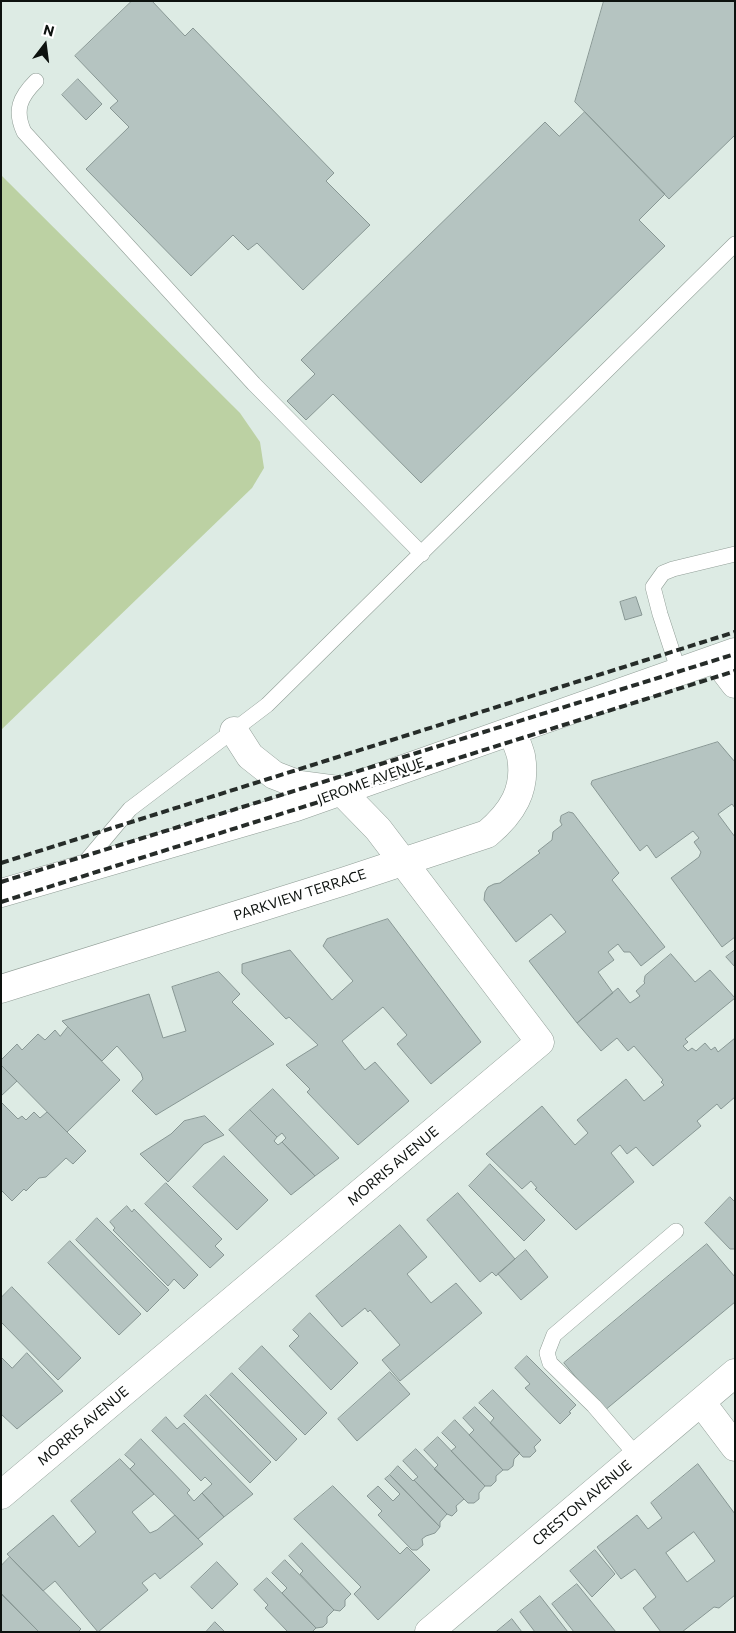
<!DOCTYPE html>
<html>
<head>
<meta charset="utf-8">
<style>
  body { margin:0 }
  #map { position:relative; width:736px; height:1633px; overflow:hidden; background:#ddebe4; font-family:Commissioner,sans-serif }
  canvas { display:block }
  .frame { position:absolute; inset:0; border:2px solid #0d120f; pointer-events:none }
  .north { position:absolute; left:20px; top:20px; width:50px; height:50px; -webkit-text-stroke:4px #fff; paint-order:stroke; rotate:15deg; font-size:14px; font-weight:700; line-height:20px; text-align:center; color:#0d120f }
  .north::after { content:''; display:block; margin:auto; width:18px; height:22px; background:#0d120f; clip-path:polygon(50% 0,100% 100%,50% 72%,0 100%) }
</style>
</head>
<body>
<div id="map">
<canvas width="736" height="1633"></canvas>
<div class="frame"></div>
<div class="north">N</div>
</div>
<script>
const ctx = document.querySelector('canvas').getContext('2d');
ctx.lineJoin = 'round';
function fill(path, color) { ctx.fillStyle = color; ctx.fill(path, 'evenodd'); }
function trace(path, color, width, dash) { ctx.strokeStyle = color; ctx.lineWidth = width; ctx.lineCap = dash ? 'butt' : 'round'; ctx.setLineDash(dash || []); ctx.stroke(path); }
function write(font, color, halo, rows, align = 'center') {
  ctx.font = font + ' Commissioner,sans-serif'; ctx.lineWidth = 4.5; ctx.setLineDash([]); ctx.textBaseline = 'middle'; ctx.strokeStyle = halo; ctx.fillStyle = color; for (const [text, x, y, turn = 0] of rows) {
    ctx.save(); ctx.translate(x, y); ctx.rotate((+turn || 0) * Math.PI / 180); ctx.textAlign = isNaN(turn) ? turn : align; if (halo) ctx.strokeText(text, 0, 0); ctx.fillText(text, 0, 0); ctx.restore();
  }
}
const green = new Path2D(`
  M1,175L240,413L260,442L264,468L252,488L1,730Z`);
const building = new Path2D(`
  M132,1H152L185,36L193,28L334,173L326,181L370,225L303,290L257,243L248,250L233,235L191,276L86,169L129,127L110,108L118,101L75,56Z
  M604,1H735V135L669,199L575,102Z
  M78,79L102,104L86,120L62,95Z
  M585,112L665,194L639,220L665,246L421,483L333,394L306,420L287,401L315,374L301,360L545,122L559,136Z
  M636,597L642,615L625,620L620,602Z
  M718,742L735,762V808L732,804L718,814L735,837V937L722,947L671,878L699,857L701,852L694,842L699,838L693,831L656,858L647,845L640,851L591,784L592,781Z
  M569,812L573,813L619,873L612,880L665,947L641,966L630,952H624L618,944L608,952L614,960L598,972L613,993L577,1023L529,961L566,932L551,914L516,942L484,900L485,892L488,887L494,884L500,883L540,853L538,851L552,840L553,832L562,825L560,821L561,816Z
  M388,919L481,1042L431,1084L397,1044L407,1035L383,1007L342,1041L365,1070L375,1062L409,1101L358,1145L307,1092L310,1089L286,1065L318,1045L289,1017L286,1019L242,973V964L290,950L332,1000L353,981L323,946L327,939Z
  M735,950V967L726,957Z
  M671,954L695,982L710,970L735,998L685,1039L688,1042L683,1046L688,1051L692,1048L696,1051L705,1043L711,1050L715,1047L718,1052L735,1038V1097L721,1109L717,1104L697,1121L701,1126L653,1166L636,1147L627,1154L620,1145L611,1153L634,1182L576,1230L535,1189L537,1188L531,1181L522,1189L486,1154L542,1106L575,1145L588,1133L577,1120L626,1079L644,1101L664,1085L661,1082L663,1080L634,1046L628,1051L617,1038L601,1051L577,1023L618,988L630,1003L640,996L636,991L645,983L644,982L645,976Z
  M219,972L240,994L232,1002L274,1044L156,1115L132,1091L143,1079L141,1073L117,1046L102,1061L62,1021L149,994L163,1038L186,1031L172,987Z
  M68,1027L120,1080L67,1132L1,1065V1060L17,1044L22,1050L38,1034L45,1040L55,1030L60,1036Z
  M1,1065L17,1081L1,1096Z
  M273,1089L339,1158L315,1176L282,1142L286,1138L282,1133L277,1137L250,1110Z
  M1,1102L18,1119L22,1116L26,1120L34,1112L40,1118L47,1112L86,1151L73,1164L66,1158L46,1177L39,1178L26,1191L24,1189L12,1201L1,1190Z
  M250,1110L277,1137L274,1141L278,1145L282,1142L315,1176L291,1195L229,1130Z
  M205,1116L224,1135L204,1144L168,1182L140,1154L171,1134L184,1121Z
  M224,1156L268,1200L237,1230L193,1187Z
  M490,1164L545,1220L524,1241L469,1186Z
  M166,1183L222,1239L215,1246L224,1255L210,1268L145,1204Z
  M458,1193L515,1259L496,1276L492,1272L480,1282L427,1220Z
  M730,1197L735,1202V1249H730L705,1223Z
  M127,1206L132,1212L134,1209L198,1275L184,1289L174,1279L168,1286L113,1230L115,1228L110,1222Z
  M97,1218L169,1290L147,1312L76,1240Z
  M400,1225L427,1257L407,1274L431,1303L456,1283L482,1313L400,1381L382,1360L400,1345L370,1310L368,1312L365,1308L342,1327L316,1296Z
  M70,1241L141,1314L119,1335L48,1263Z
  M707,1244L735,1277V1302L604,1411L564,1363Z
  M526,1250L548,1277L521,1300L498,1274Z
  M12,1287L81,1358L58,1380L1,1322V1298Z
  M310,1313L358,1363L331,1390L289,1346L299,1336L293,1330Z
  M262,1346L327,1413L305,1435L239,1369Z
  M27,1353L63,1391L17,1429L1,1414V1357L12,1368Z
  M527,1356L576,1405L569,1412L571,1413L560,1424L525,1388L530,1384L515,1368Z
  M390,1372L410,1394L357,1441L338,1419Z
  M232,1373L297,1439L276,1461L210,1395Z
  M493,1390L541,1440L534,1447L536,1451L530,1457H523L490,1423L494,1418L479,1403Z
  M206,1395L271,1462L250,1483L184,1416Z
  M475,1407L520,1453L514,1459L513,1466L508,1470H503L469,1435L474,1430L463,1418Z
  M166,1417L177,1429L184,1423L253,1494L224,1517L202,1493L212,1484L205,1477L201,1481L152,1431Z
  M455,1420L503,1470L496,1476V1481L491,1486H485L451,1451L456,1447L442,1433Z
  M438,1437L485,1486L479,1493V1499L474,1503H468L434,1469L438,1465L424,1450Z
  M141,1439L190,1490L187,1493L194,1501L202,1493L224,1517L198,1539L130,1469L135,1464L125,1455Z
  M416,1449L464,1499L456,1506L457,1511L452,1516L447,1514L414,1480L418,1477L403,1461Z
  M120,1459L154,1494L132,1512L150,1533L157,1530L175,1515L203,1544L160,1579L155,1573L142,1583L148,1590L98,1632L55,1581L43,1591L7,1554L53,1515L79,1547L96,1532L71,1501Z
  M698,1464L735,1514V1595L719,1608L714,1607L682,1632H661L643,1608L656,1597L635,1569L621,1579L597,1547L637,1515L648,1529L662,1518L651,1503ZM694,1532L715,1561L687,1582L666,1553Z
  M398,1466L413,1481L414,1480L447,1514L440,1522V1527L390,1475Z
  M390,1475L440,1527L435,1533L426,1536L422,1539L423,1545L417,1550H412L378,1515L382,1511L367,1496L378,1486L393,1501L400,1494L385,1479Z
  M333,1486L400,1554L407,1547L430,1570L378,1620L354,1594L361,1587L294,1519Z
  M302,1543L351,1594L345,1600V1606L340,1611L334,1610L300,1574L303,1571L289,1556Z
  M595,1550L615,1574L592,1597L570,1571Z
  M10,1557L81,1629L78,1632H39L1,1593V1566Z
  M285,1560L334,1610L327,1617V1623L323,1627L316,1628L282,1593L287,1588L272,1573Z
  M217,1562L238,1584L212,1609L191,1587Z
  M267,1578L316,1628L312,1632H288L265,1608L268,1605L254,1590Z
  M577,1584L616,1632H574L552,1604Z
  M1,1594L39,1632H1Z
  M540,1596L568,1632H535L520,1612Z
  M512,1619L522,1632H496Z
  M215,1622L225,1632H206Z`);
const service = new Path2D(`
  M36,81C20,97 14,110 24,132L254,384L422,554
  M679,672L660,614L653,587L663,573L673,569L735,554
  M81,867L130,809L267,705L735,244
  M637,1456L594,1406L550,1363L547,1353L554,1335L676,1231`);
const minor = new Path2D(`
  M1,989L345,881L487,834C512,813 527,790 521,756C519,748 515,739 512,731
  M701,1402L735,1447
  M1,1495L540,1042L378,829L341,791
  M429,1632L735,1373`);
const tertiary = new Path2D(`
  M716,659L735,684`);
const secondary = new Path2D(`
  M234,731L250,756L274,775L300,785L338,790
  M1,893L296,807L735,652`);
const rail = new Path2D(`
  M1,863L735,632
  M1,882L735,654
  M1,902L735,671`);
const streetNames = [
  ["JEROME AVENUE",371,781,-20],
  ["PARKVIEW TERRACE",300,895,-18],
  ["MORRIS AVENUE",393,1166,-40],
  ["MORRIS AVENUE",83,1426,-40],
  ["CRESTON AVENUE",582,1503,-40]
];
fill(green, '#bcd1a3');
fill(building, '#b5c4c1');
trace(building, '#889794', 1);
trace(service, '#919e97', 16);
trace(minor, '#919e97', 29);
trace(tertiary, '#919e97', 29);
trace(secondary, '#919e97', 29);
trace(service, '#fff', 15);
trace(minor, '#fff', 28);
trace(tertiary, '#fff', 28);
trace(secondary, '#fff', 28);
trace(rail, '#262c29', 4, [8, 4]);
write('14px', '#0d120f', '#fff', streetNames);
</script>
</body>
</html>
